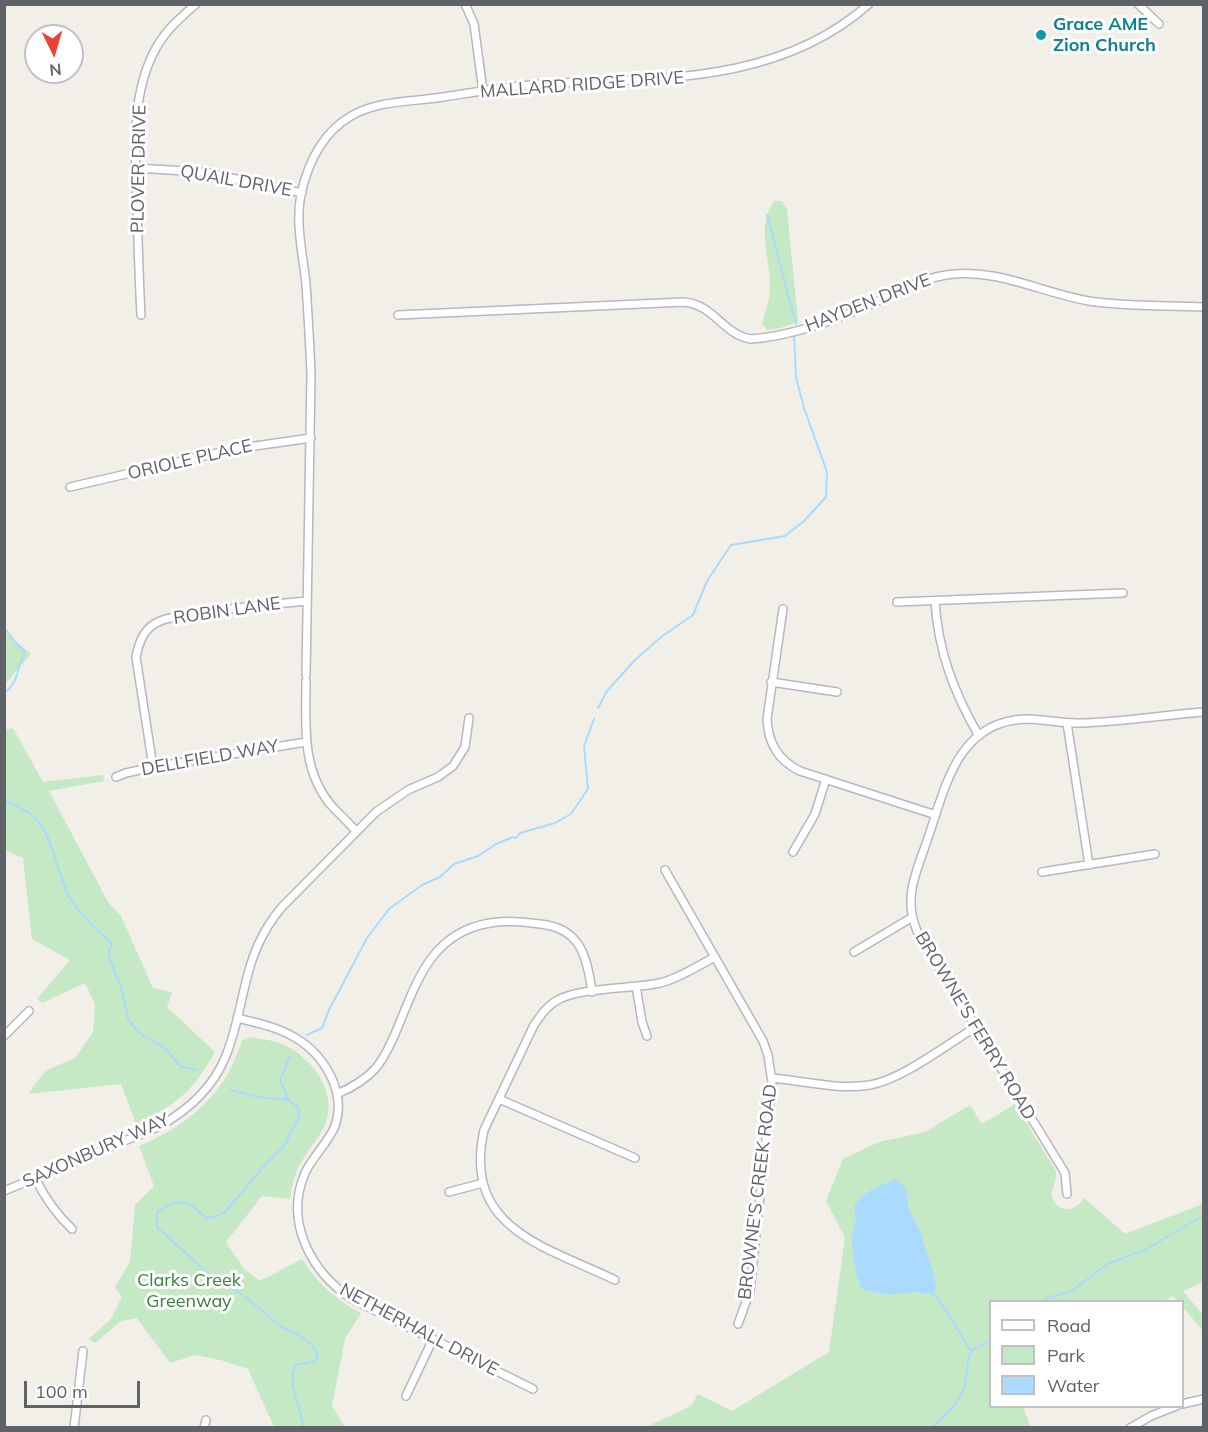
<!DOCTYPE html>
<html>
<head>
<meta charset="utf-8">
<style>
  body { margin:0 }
  #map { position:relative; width:1208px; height:1432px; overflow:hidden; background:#f1efe8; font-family:Mulish,sans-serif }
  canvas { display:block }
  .frame { position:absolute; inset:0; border:6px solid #5f6368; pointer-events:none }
  .legend { position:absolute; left:989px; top:1300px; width:195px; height:108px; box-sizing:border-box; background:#fff; border:2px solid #bfc1c3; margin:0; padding:8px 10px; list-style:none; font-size:18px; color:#5f6368 }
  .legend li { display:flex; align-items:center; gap:12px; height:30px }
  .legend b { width:30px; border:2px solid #bfc1c3 }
  .north { position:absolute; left:24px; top:24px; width:60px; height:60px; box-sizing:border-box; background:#fff; border:2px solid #bfc1c3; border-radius:50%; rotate:175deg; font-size:16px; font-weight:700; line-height:24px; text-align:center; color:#5f6368 }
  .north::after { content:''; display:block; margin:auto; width:21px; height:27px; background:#ea4335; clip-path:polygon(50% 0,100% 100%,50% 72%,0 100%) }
  .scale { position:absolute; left:24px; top:1381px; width:116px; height:27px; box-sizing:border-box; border:3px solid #5f6368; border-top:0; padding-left:8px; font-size:18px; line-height:21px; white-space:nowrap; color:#5f6368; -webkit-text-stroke:4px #fff; paint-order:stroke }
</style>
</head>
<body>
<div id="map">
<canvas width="1208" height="1432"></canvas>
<div class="frame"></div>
<ul class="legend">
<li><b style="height:8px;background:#fff"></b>Road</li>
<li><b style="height:16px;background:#c5e8c5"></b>Park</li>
<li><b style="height:16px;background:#aadaff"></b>Water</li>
</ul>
<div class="north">N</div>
<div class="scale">100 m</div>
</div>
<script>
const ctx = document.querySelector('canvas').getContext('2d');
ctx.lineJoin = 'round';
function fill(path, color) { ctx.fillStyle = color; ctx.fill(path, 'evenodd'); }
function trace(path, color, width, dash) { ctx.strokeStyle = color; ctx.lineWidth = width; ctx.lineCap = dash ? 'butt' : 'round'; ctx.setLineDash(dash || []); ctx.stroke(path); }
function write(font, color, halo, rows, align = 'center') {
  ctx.font = font + ' Mulish,sans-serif'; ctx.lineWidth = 6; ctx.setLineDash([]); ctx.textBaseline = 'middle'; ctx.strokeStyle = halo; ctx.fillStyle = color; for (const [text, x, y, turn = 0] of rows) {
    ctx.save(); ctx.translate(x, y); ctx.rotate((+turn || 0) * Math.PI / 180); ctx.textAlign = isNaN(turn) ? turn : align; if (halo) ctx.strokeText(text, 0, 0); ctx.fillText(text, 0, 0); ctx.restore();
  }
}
const green = new Path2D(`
  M774,201H782L787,209L798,322L780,328L767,330L762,323C766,311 770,299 770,286C770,258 756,225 774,201Z
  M5,632L31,654L5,684Z
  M13,728L43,782L103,775L104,781L49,791L108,902L121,916L153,988L172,992L167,1007L215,1052C191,1093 179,1103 136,1124L121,1084L28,1094L45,1071L75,1058L93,1032L95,1004L85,983L42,1003L37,999L70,960L32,939L23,858L5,850V730Z
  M250,1037C260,1039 272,1040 282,1044C313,1057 341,1096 323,1129C318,1139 310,1147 305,1156C296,1169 292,1183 290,1199L262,1196L226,1242L244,1269L260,1281L302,1259C318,1284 335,1299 361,1313L345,1339L332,1406L345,1427H274L248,1369L220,1360L195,1355L170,1363L137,1318L121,1321L95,1343L89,1339L111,1319L122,1297L115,1287L130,1262L135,1205L154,1186L139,1146C174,1131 203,1112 224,1080C232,1068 237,1054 242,1041Z
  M1015,1104L1056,1171V1178L1051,1194C1056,1213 1074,1214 1084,1198L1125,1234L1203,1204V1282L1183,1291L1203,1315V1331L1183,1307L1182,1302L1178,1301L1173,1296L1162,1302H990V1406L1023,1407L1031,1427L644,1428L691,1406L698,1394L732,1411L829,1352L845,1238L826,1201L843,1159L879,1142L925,1132L970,1105L982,1124Z`);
const water = new Path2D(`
  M895,1179L906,1188L908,1207L920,1231L934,1275L936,1286L934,1294L913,1292L890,1295L864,1290L861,1288L856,1272L851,1238L856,1221L854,1207C863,1190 880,1187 895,1179Z`);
const stream = new Path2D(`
  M767,215L796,324
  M4,627L15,642L25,652C24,658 20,661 19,666C17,677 14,686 4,693
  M598,708L607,691L634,661L661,637L693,615L707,581L731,545L785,536L804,521L826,497L827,472L804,408L796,377L794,335
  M4,800C14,805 24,809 33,816C53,833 56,872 69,896C79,915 96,929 112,944L108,954L122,990L128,1019L138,1032L166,1049L180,1066L197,1070
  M307,1035L322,1028L329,1010L367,938L389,909L422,885L440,877L454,864L478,856L496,844L513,837L516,838L520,833L555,823L571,814L588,789L584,746L594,719
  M230,1090L258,1097L288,1100L297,1106L300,1115L284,1146L264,1166L226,1211L218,1216L207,1218C201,1215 198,1209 192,1206C179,1198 167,1204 157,1213V1227L213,1278L247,1298L280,1326L299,1335L312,1345L318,1354L315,1361L296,1365L293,1373V1386L304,1428
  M288,1100L280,1080L290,1056
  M934,1294C948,1311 958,1331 971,1351
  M1043,1302L1047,1298L1072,1291L1107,1264L1145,1250L1204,1215
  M931,1428C945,1415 962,1402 965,1383C967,1372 967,1361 971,1351L990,1341`);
const minor = new Path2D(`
  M465,4L474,24L483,91
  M1138,4L1159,24
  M135,168L203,172L302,193
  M141,315C139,279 138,242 137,205C135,153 130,95 156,48C166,30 180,18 196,4
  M398,315L684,302C715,305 722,334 751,339C793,336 836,320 874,303C897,292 921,279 946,275C995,267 1042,293 1089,301C1127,307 1166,305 1204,307
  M70,487L234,449L311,438
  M935,601C938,651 954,693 979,736
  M897,602L1123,593
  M783,609L767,719C768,743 779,761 800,771L936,815
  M306,675L311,375C310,345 308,315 306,284C303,255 295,223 301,194C308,163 322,133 351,116C378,100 413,102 443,97C476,92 509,86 542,84C656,78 778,85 869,4
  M306,681C306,724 301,768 330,804C338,813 348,822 356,831
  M771,682L837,692
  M1067,723L1089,865
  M153,767L136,657C139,643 143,630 156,623C164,618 175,617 183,616C224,608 266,605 307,601
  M116,777L126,773L153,767L306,742
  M793,852L815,814L826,779
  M665,870L763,1041L768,1055L772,1082L750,1291L738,1324
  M1042,872L1155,854
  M854,952L911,918
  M636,986L642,1022L647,1036
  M237,1018C257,1023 277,1027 294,1037C324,1054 347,1092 335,1126C328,1143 313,1156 305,1173C284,1222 311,1272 352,1299L533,1389
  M4,1036L29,1011
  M772,1078C803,1081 838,1090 870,1085C903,1079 946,1045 976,1027
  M337,1094C351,1088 364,1081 375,1069C384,1059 389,1047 395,1034C416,985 429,933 490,923C506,920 523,922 540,924C581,928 587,957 592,992
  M499,1099L635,1158
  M35,1178C45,1198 55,1213 72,1229
  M4,1191L158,1127C187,1111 212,1089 225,1058C241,1021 242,979 259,943C265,930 272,919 281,908L376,812L408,790L438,777L453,766L465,747L469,718
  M449,1192L483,1183
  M1067,1194L1065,1173L917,931C902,896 918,869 929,835C946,784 959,721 1026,719C1045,719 1062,724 1081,723C1122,722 1163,715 1204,712
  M615,1280C545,1246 462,1229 484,1130L534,1025C541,1015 546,1007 556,1001C578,987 633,989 660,983C680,978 697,966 715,957
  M406,1396L433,1339
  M1182,1404L1204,1399
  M74,1428L83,1351
  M204,1428L206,1420
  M1130,1428L1151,1416L1176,1406`);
const markers = [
  [1041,35,6,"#0f9aa8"]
];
const cultureNames = [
  ["Grace AME",1053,25],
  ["Zion Church",1053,46]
];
const streetNames = [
  ["MALLARD RIDGE DRIVE",582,85,-4],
  ["PLOVER DRIVE",139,169,-89],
  ["QUAIL DRIVE",236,181,10],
  ["HAYDEN DRIVE",868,303,-21],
  ["ORIOLE PLACE",190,460,-13],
  ["ROBIN LANE",227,611,-8],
  ["DELLFIELD WAY",210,758,-10],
  ["BROWNE'S FERRY ROAD",975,1026,59],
  ["SAXONBURY WAY",96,1151,-24],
  ["BROWNE'S CREEK ROAD",758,1192,-83],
  ["NETHERHALL DRIVE",419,1330,28]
];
const parkNames = [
  ["Clarks Creek",189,1281],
  ["Greenway",189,1302]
];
fill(green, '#c5e8c5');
fill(water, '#aadaff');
trace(stream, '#aadaff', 2);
trace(minor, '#b5b8bc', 10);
trace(minor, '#fff', 7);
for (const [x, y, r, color] of markers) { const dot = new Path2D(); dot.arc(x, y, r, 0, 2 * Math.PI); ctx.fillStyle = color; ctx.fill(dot); trace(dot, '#fff', 2); }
write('bold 18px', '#0d838f', '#fff', cultureNames, 'left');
write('18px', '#5f6368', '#fff', streetNames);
write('18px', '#348238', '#fff', parkNames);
</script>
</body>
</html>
